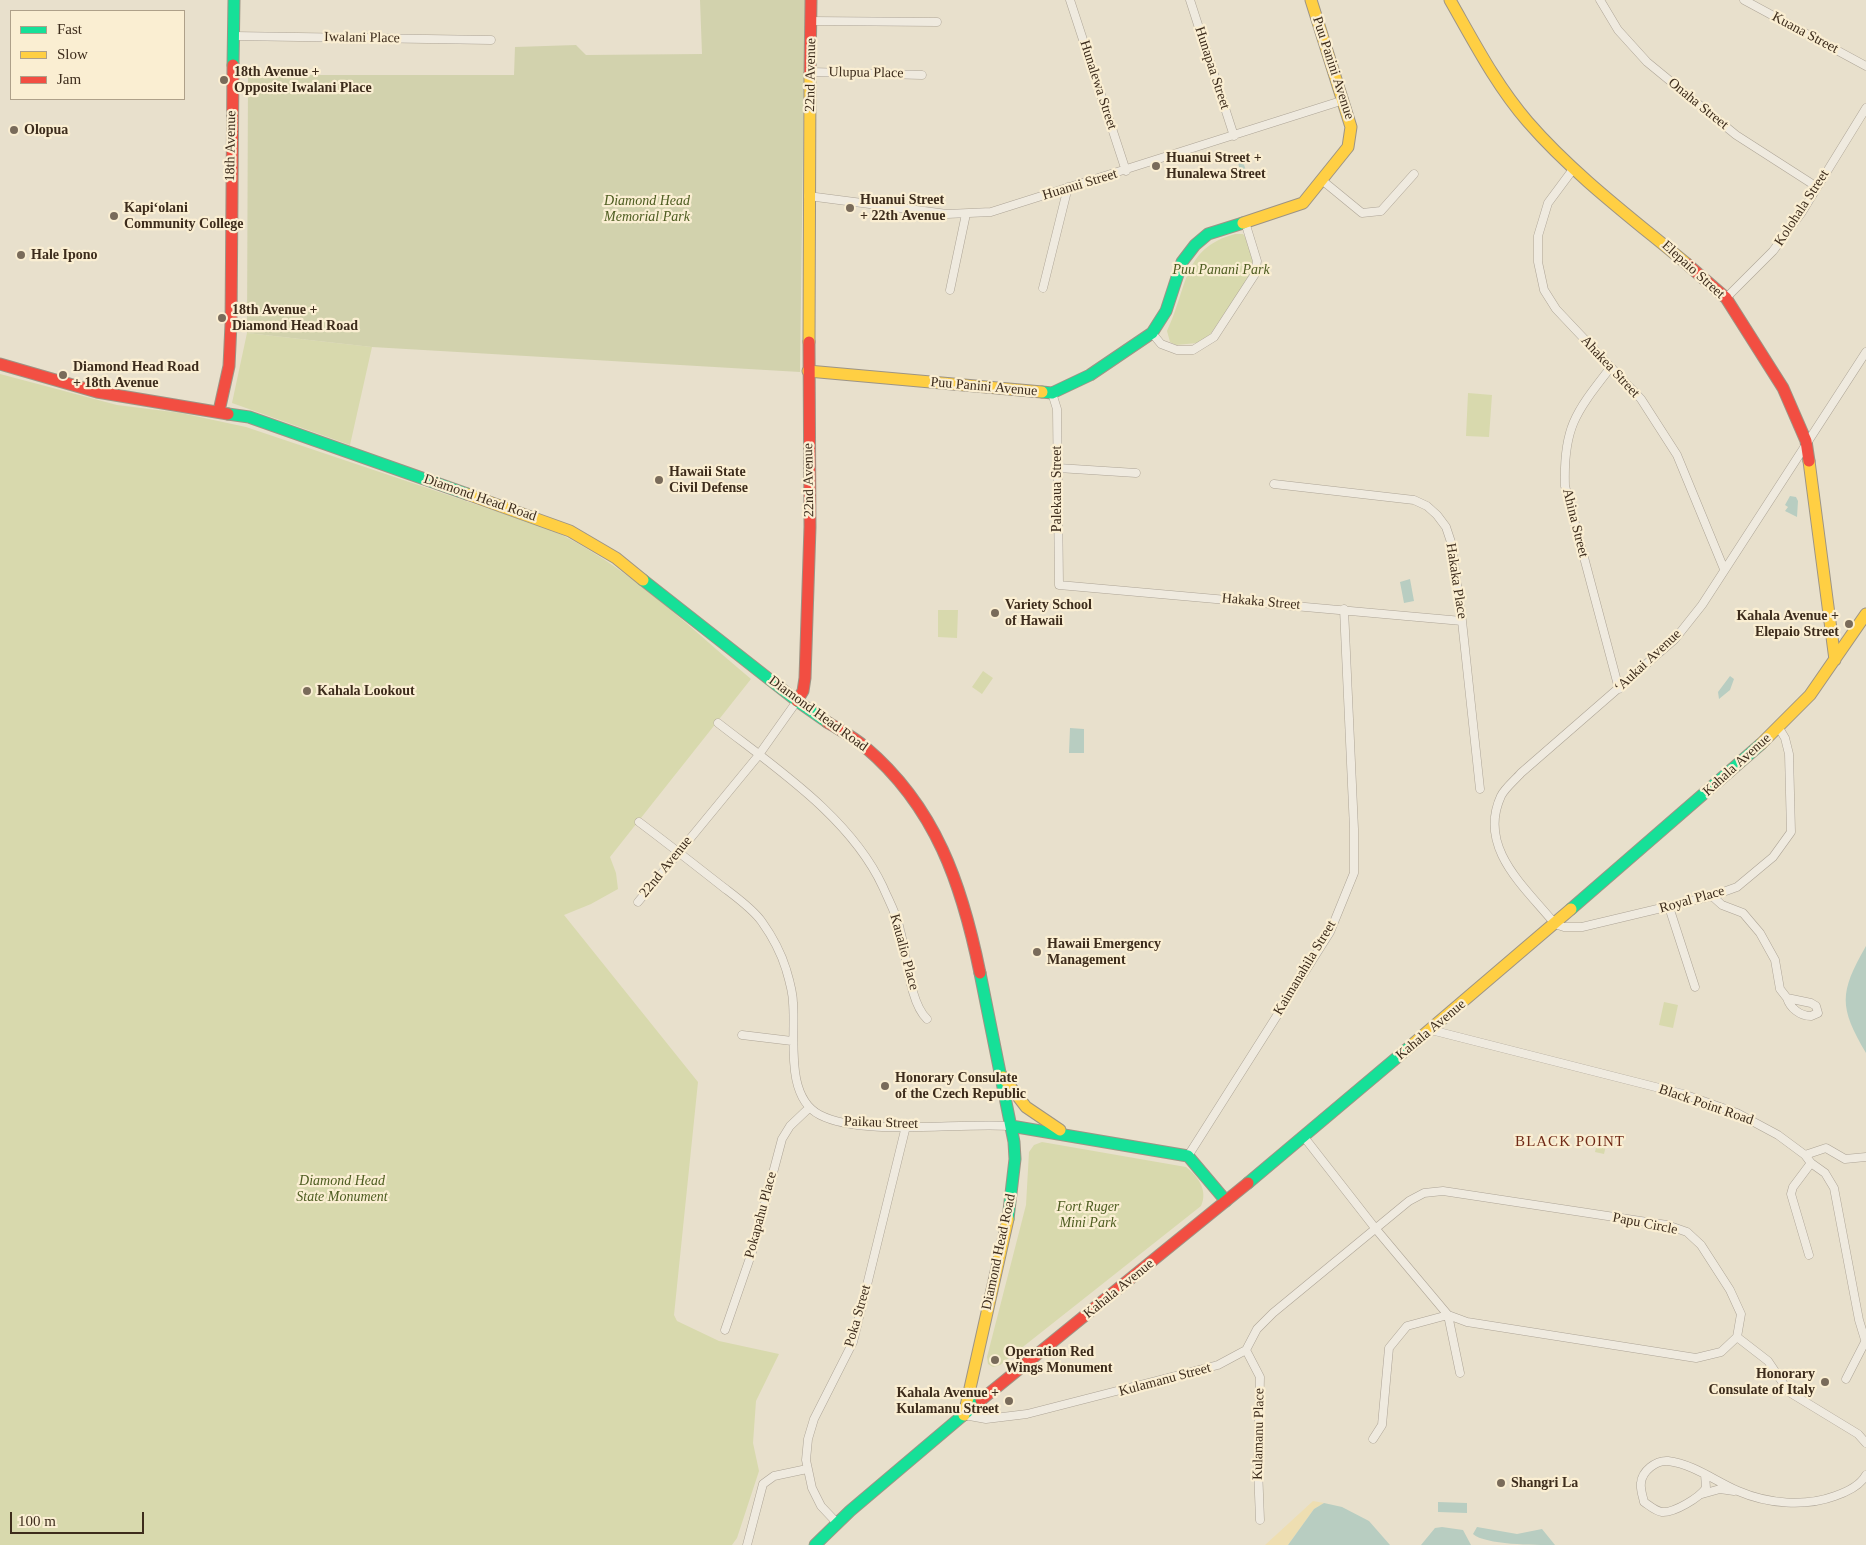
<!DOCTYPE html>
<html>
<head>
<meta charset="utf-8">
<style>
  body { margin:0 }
  #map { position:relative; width:1866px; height:1545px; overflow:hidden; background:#e8e0cc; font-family:Georgia,serif }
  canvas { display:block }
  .legend { position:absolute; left:10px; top:10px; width:175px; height:90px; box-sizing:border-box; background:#faeed2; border:1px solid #aea089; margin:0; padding:6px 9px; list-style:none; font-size:15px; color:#3d2c1c }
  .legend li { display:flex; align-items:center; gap:10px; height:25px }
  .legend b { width:25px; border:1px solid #aea089 }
  .scale { position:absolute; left:10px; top:1512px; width:134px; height:22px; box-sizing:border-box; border:2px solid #3d2c1c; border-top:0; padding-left:6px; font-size:15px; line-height:18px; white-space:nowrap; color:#3d2c1c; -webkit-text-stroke:4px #faeed2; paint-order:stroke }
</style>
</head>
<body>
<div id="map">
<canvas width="1866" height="1545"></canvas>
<ul class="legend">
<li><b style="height:6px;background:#16e098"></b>Fast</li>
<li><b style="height:6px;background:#ffcf43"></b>Slow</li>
<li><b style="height:6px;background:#f24e42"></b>Jam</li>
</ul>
<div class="scale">100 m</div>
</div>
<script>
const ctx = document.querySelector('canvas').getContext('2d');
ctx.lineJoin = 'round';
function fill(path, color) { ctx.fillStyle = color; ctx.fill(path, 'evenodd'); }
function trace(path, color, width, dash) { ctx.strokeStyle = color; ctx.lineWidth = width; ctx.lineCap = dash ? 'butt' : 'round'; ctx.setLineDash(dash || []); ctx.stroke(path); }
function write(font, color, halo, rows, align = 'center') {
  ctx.font = font + ' Georgia,serif'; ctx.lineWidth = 4.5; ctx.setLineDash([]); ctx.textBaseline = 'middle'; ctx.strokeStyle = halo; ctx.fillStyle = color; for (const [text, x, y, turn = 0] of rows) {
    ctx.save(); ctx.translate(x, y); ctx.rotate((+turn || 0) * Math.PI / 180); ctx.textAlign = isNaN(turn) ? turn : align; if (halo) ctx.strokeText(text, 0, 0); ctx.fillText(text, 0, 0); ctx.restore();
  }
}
const green = new Path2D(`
  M1235,234H1243C1251,244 1253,260 1253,272L1209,336L1197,343L1176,345L1170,342L1167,331C1188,288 1182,248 1235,234Z
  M247,333L372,347L350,445L232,403Z
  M0,374L117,405L181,413L246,427L549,529C624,562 689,627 751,679L610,857L616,873L618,889L591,904L564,915L698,1082L674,1315L677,1321L719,1341L779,1354L756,1401L753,1443L759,1471L737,1538L732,1545H0Z
  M1468,393L1492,395L1489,437L1466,436Z
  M938,610H958L957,638L938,637Z
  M983,671L993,678L982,694L972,687Z
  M1664,1002L1678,1005L1673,1028L1659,1025Z
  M1599,1135L1608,1137L1604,1154L1595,1152Z
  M1042,1142L1186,1167C1199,1177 1208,1191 1201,1206L1000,1365L993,1367L988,1364L987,1357L1026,1205L1029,1152L1034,1145Z`);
const sand = new Path2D(`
  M1313,1501L1324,1503L1314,1509L1288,1545H1265Z`);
const cemetery = new Path2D(`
  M700,0H805L800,372L372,347L247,333L248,75H514L515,47L576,45L586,55L702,54Z`);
const water = new Path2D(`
  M1242,159L1249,179L1239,180L1232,170L1239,167L1238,161Z
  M1790,496L1796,497L1798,501L1797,517L1785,511L1788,507L1785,505Z
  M1410,579L1414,601L1404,603L1400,582Z
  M1730,676L1734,679L1730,690L1719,699L1718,692Z
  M1070,728L1084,729V753H1069Z
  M1866,946V1053C1839,1007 1839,993 1866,946Z
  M1438,1502L1467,1503V1513L1438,1512Z
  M1324,1503L1342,1507L1369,1521L1390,1545H1288L1314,1509Z
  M1442,1527L1463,1530L1471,1545H1421L1435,1528Z
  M1477,1527L1517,1534L1542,1529L1555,1545C1535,1545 1485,1545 1473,1534Z`);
const street = new Path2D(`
  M1070,0L1126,171
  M1190,0L1234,136
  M1600,0L1618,30L1647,62L1736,135L1817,187
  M1744,0L1866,66
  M811,21L937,22
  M234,36L491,40
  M811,72L922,75
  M1574,168L1548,203L1538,236V262L1544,290L1556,309L1641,399L1677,455L1724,569
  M1323,181L1362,213L1381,211L1414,174
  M808,196L947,214L991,212L1344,100
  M1043,288L1068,187
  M950,290L966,214
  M1726,298L1773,251L1802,212L1866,108
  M1152,333L1161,344L1177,350H1193L1214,337L1255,274L1257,261L1245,222
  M1611,367C1576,412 1563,427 1565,486L1619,689
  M1052,393L1057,409L1059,585L1462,621
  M1058,468L1136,473
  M1274,484L1414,500L1427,506L1437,515L1446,527L1451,542L1462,621L1480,789
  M718,723C777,769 851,818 883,887C889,901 897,915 900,930C907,954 909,1002 927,1019
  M1779,728L1785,738L1789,754L1791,832L1773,857L1737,887L1712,896L1582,927H1564L1555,924C1525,887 1477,848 1501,796C1505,788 1515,780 1521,773L1675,639L1702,605L1866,352
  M639,822C667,843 695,865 723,887C736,897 753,909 762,922C772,936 781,953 786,969C789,979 793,992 793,1003C796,1035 784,1097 820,1115C863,1137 959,1122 1011,1126
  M1712,896L1722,905L1743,913L1760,933L1775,960L1780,989L1787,998L1811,1003L1816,1006L1818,1013L1811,1016C1800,1016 1790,1008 1787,998
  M638,902L758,756L797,701
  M1669,907L1695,987
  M1431,1030L1683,1094L1737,1113L1778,1135L1805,1155L1811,1163L1825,1173L1834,1188L1859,1320L1866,1343
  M742,1035L792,1041
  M1304,1137L1375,1228L1448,1315L1460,1373
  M1805,1155L1826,1148L1845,1159L1866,1157
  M1188,1156L1330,932L1354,873V829L1344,609
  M1809,1255L1791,1194L1793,1187L1811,1163
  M725,1330L752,1252L782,1139L790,1126L809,1108
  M1737,1337L1768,1361L1789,1392L1858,1434L1866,1443
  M1246,1350L1260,1377L1258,1468L1260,1520
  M1846,1379L1865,1342
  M964,1415L986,1419L1027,1414L1218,1365L1246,1350L1257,1329L1273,1313L1409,1201L1424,1193L1443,1191L1667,1225L1687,1232L1701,1245L1730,1290L1741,1314L1737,1337L1721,1352L1696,1358L1467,1322L1448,1315L1407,1326L1389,1348L1382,1425L1373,1439
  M1705,1474L1706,1488C1699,1498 1674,1513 1662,1512C1655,1511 1650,1506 1644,1502C1643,1497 1640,1489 1641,1483C1642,1471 1656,1460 1668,1461C1693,1464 1715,1481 1738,1491C1768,1504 1805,1507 1835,1496C1847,1492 1860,1486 1866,1475
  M1702,1494L1720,1489L1734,1491
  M837,1523L821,1506L812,1488L806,1460L808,1439L814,1419L853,1342L906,1126
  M747,1545L763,1484L774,1476L807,1469`);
const fast = new Path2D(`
  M233,65L234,0
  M1042,392L1052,393L1090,375L1152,333L1166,311L1182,262L1195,245L1208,234L1243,223
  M228,414L249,417L467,494
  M643,580L797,701L827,722
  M1571,909L1761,744
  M980,973L1014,1142L1015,1159L1008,1219
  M1011,1126L1188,1156L1226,1201
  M1248,1183L1413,1044
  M815,1545L850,1511L981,1400`);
const slow = new Path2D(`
  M1450,0C1474,42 1496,85 1528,122C1574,175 1633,219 1687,264
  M1243,223L1303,203L1348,147L1351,127L1311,0
  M809,342L810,74
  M808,371L1042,392
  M1809,461L1835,660
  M467,494L570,531L616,558L643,580
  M1761,744L1810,695L1866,614
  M1413,1044L1571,909
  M1003,1077L1026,1107L1060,1130
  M964,1415L1008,1219`);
const jam = new Path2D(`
  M810,74L811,0
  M1687,264L1726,298L1783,388L1806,441L1809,461
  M0,364L97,392L228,414
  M219,411L229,366L231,324L233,65
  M797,701L803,691L805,678L810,527L809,342
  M827,722C840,730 854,737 865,747C936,807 962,885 980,973
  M981,1400L1248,1183`);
const markers = [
  [224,80,5,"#796b5a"],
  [14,130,5,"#796b5a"],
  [1156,166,5,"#796b5a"],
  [850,208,5,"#796b5a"],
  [114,216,5,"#796b5a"],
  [21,255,5,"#796b5a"],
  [222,318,5,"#796b5a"],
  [63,375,5,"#796b5a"],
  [659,480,5,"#796b5a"],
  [995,613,5,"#796b5a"],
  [1849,624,5,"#796b5a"],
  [307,691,5,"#796b5a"],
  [1037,952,5,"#796b5a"],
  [885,1086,5,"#796b5a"],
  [995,1360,5,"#796b5a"],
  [1825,1382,5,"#796b5a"],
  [1009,1401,5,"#796b5a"],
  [1501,1483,5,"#796b5a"]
];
const streetNames = [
  ["Kuana Street",1805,33,28],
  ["Iwalani Place",362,38,1],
  ["Hunapaa Street",1212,68,72],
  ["Puu Panini Avenue",1333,68,72],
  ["Ulupua Place",866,73,1],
  ["22nd Avenue",811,75,-89],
  ["Hunalewa Street",1098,85,72],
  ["Onaha Street",1698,104,39],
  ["18th Avenue",231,146,-89],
  ["Huanui Street",1080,185,-17],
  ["Kolohala Street",1802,208,-57],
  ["Elepaio Street",1693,270,42],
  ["Ahakea Street",1610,367,47],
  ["Puu Panini Avenue",984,387,5],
  ["22nd Avenue",809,480,-91],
  ["Palekaua Street",1057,489,-90],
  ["Diamond Head Road",480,498,19],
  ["Ahina Street",1575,523,76],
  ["Hakaka Place",1456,581,81],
  ["Hakaka Street",1261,602,5],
  ["ʻAukai Avenue",1648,661,-43],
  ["Diamond Head Road",818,714,36],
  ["Kahala Avenue",1737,765,-42],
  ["22nd Avenue",666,867,-51],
  ["Royal Place",1692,900,-16],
  ["Kaualio Place",904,952,75],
  ["Kaimanahila Street",1305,968,-59],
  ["Kahala Avenue",1431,1030,-40],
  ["Black Point Road",1706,1105,19],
  ["Paikau Street",881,1123,2],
  ["Pokapahu Place",761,1215,-75],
  ["Papu Circle",1645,1224,11],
  ["Diamond Head Road",999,1252,-78],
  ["Kahala Avenue",1119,1289,-39],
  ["Poka Street",858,1316,-74],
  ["Kulamanu Street",1165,1380,-15],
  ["Kulamanu Place",1259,1434,-89]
];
const poiNames = [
  ["18th Avenue +",234,72],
  ["Opposite Iwalani Place",234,88],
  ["Olopua",24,130],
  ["Huanui Street +",1166,158],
  ["Hunalewa Street",1166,174],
  ["Huanui Street",860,200],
  ["+ 22th Avenue",860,216],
  ["Kapi‘olani",124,208],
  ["Community College",124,224],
  ["Hale Ipono",31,255],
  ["18th Avenue +",232,310],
  ["Diamond Head Road",232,326],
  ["Diamond Head Road",73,367],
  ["+ 18th Avenue",73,383],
  ["Hawaii State",669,472],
  ["Civil Defense",669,488],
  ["Variety School",1005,605],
  ["of Hawaii",1005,621],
  ["Kahala Avenue +",1839,616,"right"],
  ["Elepaio Street",1839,632,"right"],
  ["Kahala Lookout",317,691],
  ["Hawaii Emergency",1047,944],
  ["Management",1047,960],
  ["Honorary Consulate",895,1078],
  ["of the Czech Republic",895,1094],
  ["Operation Red",1005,1352],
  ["Wings Monument",1005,1368],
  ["Honorary",1815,1374,"right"],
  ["Consulate of Italy",1815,1390,"right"],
  ["Kahala Avenue +",999,1393,"right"],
  ["Kulamanu Street",999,1409,"right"],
  ["Shangri La",1511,1483]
];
const parkNames = [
  ["Diamond Head",647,201],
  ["Memorial Park",647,217],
  ["Puu Panani Park",1221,270],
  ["Diamond Head",342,1181],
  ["State Monument",342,1197],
  ["Fort Ruger",1088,1207],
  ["Mini Park",1088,1223]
];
const neighbourhoodNames = [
  ["BLACK POINT",1570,1142]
];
fill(green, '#d8d9ad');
fill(sand, '#eedeb1');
fill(cemetery, '#d2d2ad');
fill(water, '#b8cdc1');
trace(street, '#ada496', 9);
trace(fast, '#9d9485', 13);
trace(slow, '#9d9485', 13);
trace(jam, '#9d9485', 13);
trace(street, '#efeadf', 8);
trace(fast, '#16e098', 11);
trace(slow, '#ffcf43', 11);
trace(jam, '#f24e42', 11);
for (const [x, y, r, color] of markers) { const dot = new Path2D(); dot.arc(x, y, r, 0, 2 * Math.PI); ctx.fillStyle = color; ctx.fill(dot); trace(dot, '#faeed2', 2); }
write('14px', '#3d2c1c', '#faeed2', streetNames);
write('bold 14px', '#3d2c1c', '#faeed2', poiNames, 'left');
write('italic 14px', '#4d5c20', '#faeed2', parkNames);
ctx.letterSpacing = '1px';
write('15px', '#6f2916', '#faeed2', neighbourhoodNames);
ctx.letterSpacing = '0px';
</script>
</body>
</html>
